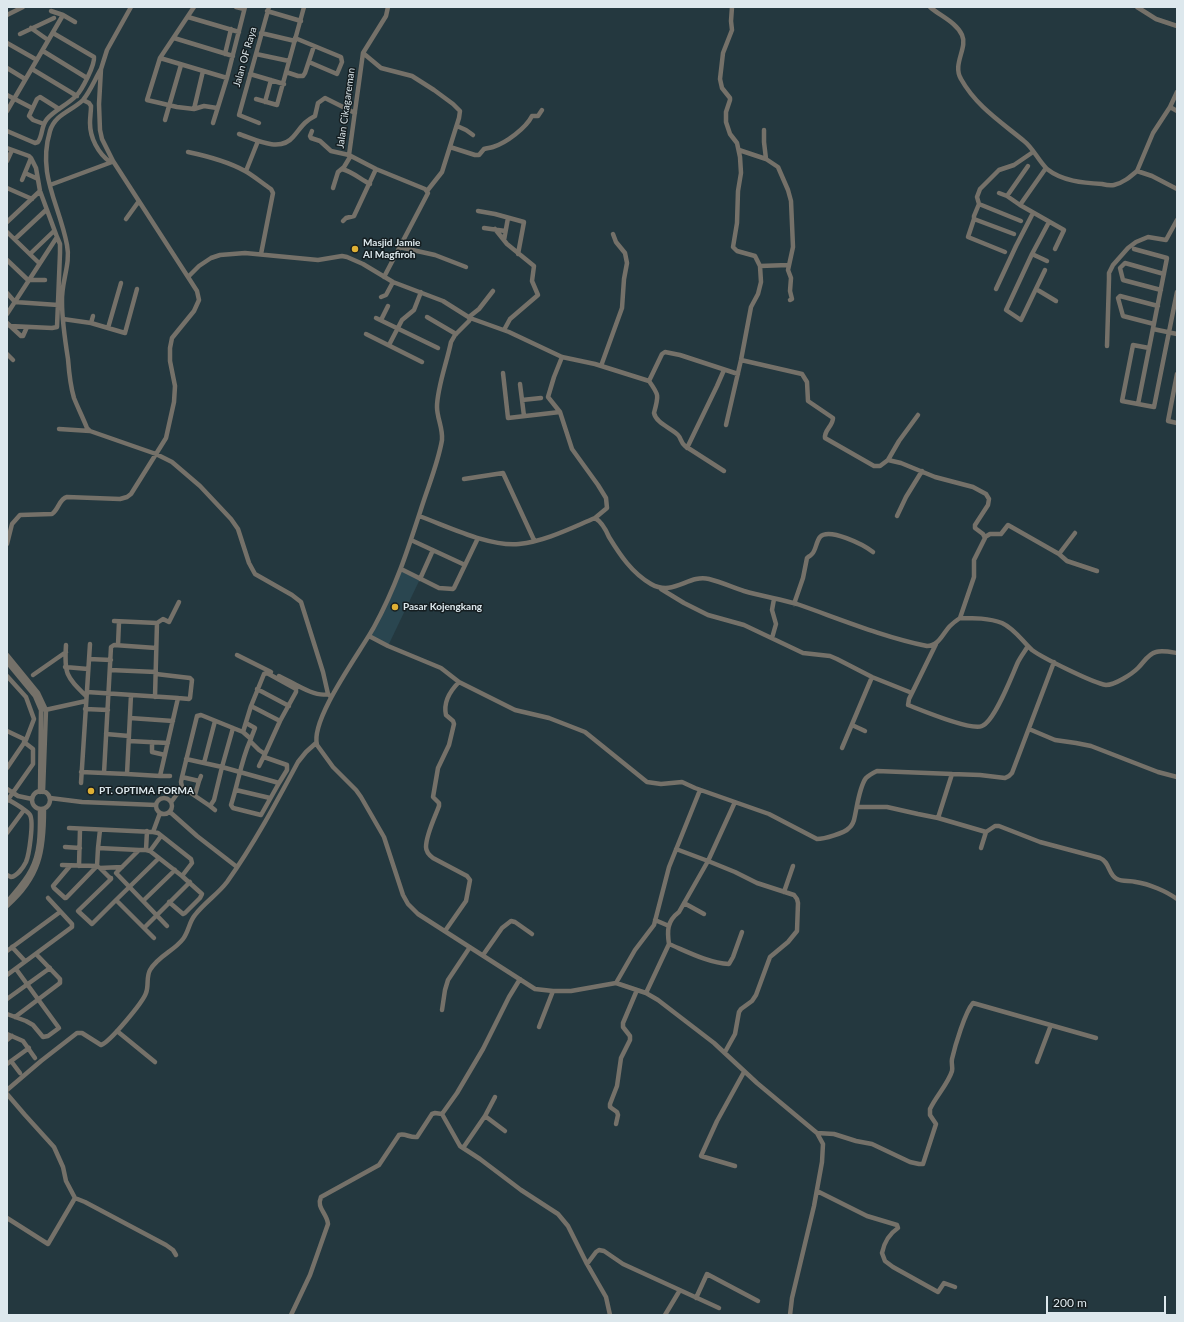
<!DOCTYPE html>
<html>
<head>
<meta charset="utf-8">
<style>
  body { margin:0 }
  #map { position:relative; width:1184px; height:1322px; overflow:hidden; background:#24383f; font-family:Lato,sans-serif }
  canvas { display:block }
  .frame { position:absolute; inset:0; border:8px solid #dde8ed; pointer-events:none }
  .scale { position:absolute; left:1046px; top:1296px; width:120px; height:18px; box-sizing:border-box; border:2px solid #dde8ed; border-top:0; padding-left:5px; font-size:12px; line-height:14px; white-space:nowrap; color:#dde8ed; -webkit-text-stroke:3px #151e21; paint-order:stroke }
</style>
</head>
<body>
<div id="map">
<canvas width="1184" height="1322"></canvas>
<div class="frame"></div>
<div class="scale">200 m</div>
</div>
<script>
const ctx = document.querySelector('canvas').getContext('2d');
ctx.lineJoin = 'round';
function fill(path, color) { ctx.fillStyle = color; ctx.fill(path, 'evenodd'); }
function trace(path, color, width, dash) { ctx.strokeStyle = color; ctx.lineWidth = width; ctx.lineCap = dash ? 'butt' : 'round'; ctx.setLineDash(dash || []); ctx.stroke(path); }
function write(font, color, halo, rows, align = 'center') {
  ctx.font = font + ' Lato,sans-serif'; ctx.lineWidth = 3; ctx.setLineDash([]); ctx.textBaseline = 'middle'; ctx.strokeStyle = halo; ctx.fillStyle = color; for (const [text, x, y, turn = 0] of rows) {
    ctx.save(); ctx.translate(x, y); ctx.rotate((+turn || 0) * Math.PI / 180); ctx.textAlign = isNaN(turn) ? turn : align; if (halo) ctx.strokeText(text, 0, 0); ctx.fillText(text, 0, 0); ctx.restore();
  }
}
const built = new Path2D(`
  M401,569L420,579L388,646L369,636Z`);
const minor = new Path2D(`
  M194,7L160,58L147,100L177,107L194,109L204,106L217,108
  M236,7L244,9
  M930,7C940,16 956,22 962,35C968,48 952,64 961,79C976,106 1001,122 1024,141C1033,148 1038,160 1047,169C1062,181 1083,183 1102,184C1106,185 1110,186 1114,185C1123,183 1130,177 1137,171L1152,176L1177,189
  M1137,7L1156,19L1177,26
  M267,11L301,21
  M7,15L23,7
  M63,15L75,22
  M188,17L239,32
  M31,28L48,40
  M261,33L295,41
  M20,34L54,18
  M174,38L233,56
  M295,38L341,57L342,62L337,74L309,62
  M7,43L37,60
  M43,51L87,78
  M363,53L381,68L412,76L434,90L453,104L460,111L459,118L442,172L427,191
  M225,54L231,29
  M256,54L289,61
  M160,58L227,78
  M7,68L25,79
  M32,69L77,96
  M101,69C95,79 90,92 83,100C72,111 55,114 50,131C37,175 59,203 67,245C71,264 61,282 62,302C62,321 65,340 68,359C69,372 70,385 74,398C78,408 83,418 87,428L90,431L156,454L172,462L200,486L231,519L238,529L249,563L255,574L292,595L301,602L323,672L328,694L331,697
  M286,72L298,76H303L305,73L314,46
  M250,74L284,84
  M7,95L32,108
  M256,99L277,105L304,7
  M83,100L89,103L91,106C91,112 90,117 90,123C90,138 98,153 110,162
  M265,102L271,80
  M1170,107L1177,111
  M194,109L203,71
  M7,111L63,15L51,11
  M165,120L181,65
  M213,123L227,78L245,7
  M259,123L239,115L269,7
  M44,124L33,120L29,116L37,99L40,97L59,109
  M457,126L466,130L473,135
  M764,130V142L766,159
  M7,131L35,143L38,142C43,135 41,126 47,119C55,110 67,105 76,96C82,90 95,65 94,57L53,33
  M312,131L310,136L311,138L320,141L331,151L349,155
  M239,134C254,139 280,153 293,137C301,128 303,122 315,116L318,103L325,98L355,113
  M450,147L475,155H479L484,149C487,148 490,148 493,147C506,143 526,128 532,116H538L542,110
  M7,148L29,156L31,158L36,168L40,191L57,237L7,314
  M739,150L766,159L778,167L788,190L791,201L793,247L788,270L791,278L790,291L792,299L790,300
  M188,152C207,156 227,161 245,171C254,176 262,183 271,189L273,193L261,254
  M7,161L12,150
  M342,169C353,172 360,179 370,184
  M246,171L258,141
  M1137,171L1153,133L1170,107L1177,92
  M25,173L38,179
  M22,180L31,158
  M50,185L112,162
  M7,188L32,199
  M333,188L338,172L344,167L350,157
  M999,193L1007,196L1020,205L1046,168
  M1007,196L1028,166
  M979,204L974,216V219L1014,234
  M1020,205L1064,230L1055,249
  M478,211L495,214L524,222L518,254
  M126,219L139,201
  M974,219L968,237L1005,252
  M343,221L346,218L354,216L376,169
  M1021,221L979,204L977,197L980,189L999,170L1014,165L1033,152
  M7,222L40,191
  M484,228L505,231
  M495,229L507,244L534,266L532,281L538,295L510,319L504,330
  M7,232L39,263
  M15,239L46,210
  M504,240L508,218
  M399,247L435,255L466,267
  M1134,249L1167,258L1138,404
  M30,254L54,231
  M1032,254L1006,310L1021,320L1045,270
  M7,260L28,280H45
  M1047,261L1032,254L1049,222
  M760,266L788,265
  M188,277L199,266L211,258L220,255L245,253L318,260L342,256L347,257L363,264L393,282L443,301L470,318L469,321L455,335L451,342C447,362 437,388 437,407C437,418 443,428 442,440C438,463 429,484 422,506C408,549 396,587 374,627C361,651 310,719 317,745L333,767L356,790L361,797L384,837L403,895L408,904L418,914L535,989L553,991H571L616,983L646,993L658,1000L714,1043L757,1083L817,1133L823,1144L822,1162L814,1206L792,1298L790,1315
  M384,277L428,193L425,189L376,169L349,155L363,53L386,16L388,7
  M996,289L1016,246L1033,213
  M1036,289L1056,301
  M1161,290L1123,280L1120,268L1125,263L1164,274
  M7,293L15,302L58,305
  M381,297L386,295L393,282
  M427,317L456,334
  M469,317L479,309L493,291
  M376,318L438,348
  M470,318L509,332L562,357L595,364L649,381C659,395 659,395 654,413C656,423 671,428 678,435C681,438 681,443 685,446L724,471
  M63,319L91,323L125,333L137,289
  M381,320L388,306
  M7,323L21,336H23L27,327
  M91,323L93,316
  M1154,324L1123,316L1118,298L1120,296L1158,306
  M10,326L52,328L57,327L60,253V244L57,237
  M108,328L121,283
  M1153,329L1177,334
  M366,334L422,362
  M389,345L402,320L414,310L421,292
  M1107,346L1109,279V273L1113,265L1128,248L1136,242L1148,237L1166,240L1177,220
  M1149,348L1133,345L1122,401L1154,407L1177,292
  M7,354L13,360
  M562,357L554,377L548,397L560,412L572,449L598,485L606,498L607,508L595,518
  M741,360L802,374L807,382L808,401L833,418C833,426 824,430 825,438L874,466H880L888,460L899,441L918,415
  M601,366L622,308L624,279L627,263L625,253L616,242L613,234
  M503,373L508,418L560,412
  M1177,374L1168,421L1177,423
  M649,381L662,354L665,352L680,355L738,374
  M520,384L524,416
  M522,400L541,398
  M726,425L741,360L751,307L758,294L761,282L760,266L755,256L737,251L733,247L737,223L738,191L741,173L740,157L737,143L730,134L726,122V112L730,100V98L722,88L720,79L723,53L732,30L731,21L732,7
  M59,429L90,431
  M687,448L717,386L724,370
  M888,460L901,463L935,477L973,487L986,494L989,499L988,505L975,525V528L983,534L985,538L974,560V577L960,618
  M464,479L503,473L534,540
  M419,516C447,526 489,547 519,544C546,541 571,528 595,518C602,522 606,530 609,537C620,555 632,573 651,584C674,597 688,574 709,579C721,582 732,587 744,591C761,596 779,599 797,604C840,619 883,637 927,646C939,646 943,633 950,626C953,623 957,620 960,618C974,618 989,618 1002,623C1015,629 1022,641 1032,650C1043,658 1093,683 1106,685C1115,685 1132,674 1138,668C1144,662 1148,654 1156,652C1162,650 1171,652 1177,653
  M897,516L906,497L922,471
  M985,537L990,534H1001L1008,525L1059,554L1067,561L1097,571
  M411,540L465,565
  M7,544L12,524L20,515L52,514C59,509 59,499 67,497L120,499L127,497L131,494L166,438L174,402L175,386L170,361V348L172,338L194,311L199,300L197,291L188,277L113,161L102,139L100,130L99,104L101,69L107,50L131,7
  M1059,554L1075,533
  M401,569L439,588L453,589L454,588L478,538
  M420,579L433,550
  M661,589L684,603L708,615L744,625L803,653L830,656L837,659L872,677L912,693
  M794,604L803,578L807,558C808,557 810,556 812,554C816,550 816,542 820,537C829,527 864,545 873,552
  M114,621L157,623L163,619L169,622L179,602
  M369,636L388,646L441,668L459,682L515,710L549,718L585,732L647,782L661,784L682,782L695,788L769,814L817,839C824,839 845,833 849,828C852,826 853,823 854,820C857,808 859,787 866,778C869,775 873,773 877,771L952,774
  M772,638L776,624L772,610L774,599
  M936,644L909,699L908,705C921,710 971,731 982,726C995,721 1012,675 1018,662C1021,656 1025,651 1028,646
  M66,645C64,674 66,676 86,696
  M118,645L119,622
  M7,655L38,693L46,710L43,792
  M237,655L271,672
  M89,659L111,660
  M7,662L35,696L41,710L40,792
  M65,667L88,669
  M110,670L156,672
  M33,675L66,652
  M7,676L26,697L34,719L26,740L7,768
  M279,676C292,682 315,698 328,694
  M257,689L289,706
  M87,692L178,698L189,699L190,698L192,680L190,678L156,674
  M131,695L127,774L160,776L178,698
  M155,697L157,623
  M251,706L280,721
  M85,709L108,710
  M45,710L86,701
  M130,718L173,721
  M246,723L255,728L250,741L259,750L265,754L259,766
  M852,725L865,731
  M233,728L222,767L279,783L261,815L233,808L231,805C238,784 241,761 250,741
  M1029,729L1055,740L1076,743L1091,746L1158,772L1177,777
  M7,731L26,740
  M243,732L251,706L264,674L267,673L296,689V692L280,721L265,754
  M106,734L129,736
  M129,741L168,743
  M152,742V752L165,755
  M842,748L872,677
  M264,757L287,765V770L279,783
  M204,763L215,721
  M81,772L104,773
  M127,774L104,773L111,647L114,645L156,648
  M160,776H170
  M201,776L199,781L182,777L197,716L201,715L243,732L251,739
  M81,783L90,644
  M182,787L210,806L214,800L222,767L186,759
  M7,789L18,796L32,799
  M236,790L270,798
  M32 800a9 9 0 1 1 18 0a9 9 0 1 1-18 0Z
  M195,795L199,781
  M156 806a8 8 0 1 1 16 0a8 8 0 1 1-16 0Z
  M50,798L82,802L156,805
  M7,799C12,802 27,810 30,815C34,822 29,855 26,862C23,868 17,876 11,877L7,875
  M7,801L33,764V749L24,742
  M172,801L182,787L181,782L182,777
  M210,806L215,810
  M857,807H887L918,814L938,818L952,774L980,775L1005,778L1009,776L1012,773L1054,662
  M170,812L197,836L237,867
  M938,818L986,832L995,826H999L1040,842L1100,858C1110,862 1108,875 1117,879C1123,882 1130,880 1136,882C1149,884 1166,891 1177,899
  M69,828L153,832L160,813
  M100,830L98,848L139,850
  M147,831L146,850L150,851L182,876L202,894L200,898L185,913L183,914L169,902
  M153,832L158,833L191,859L192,863L182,876
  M7,833L24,810
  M65,847L80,848
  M98,848L97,866L100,868L122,867
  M981,848L986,832
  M676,849L708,861L735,802
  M150,851L161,836
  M159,858L116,900L144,928L190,882
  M62,865L97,866
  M70,866L53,886L54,888L65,898H66L97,866
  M79,866L80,829
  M100,868L111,879V878
  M111,879L78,911L92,924L116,900
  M784,892L793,866
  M143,901L116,873L139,850H146
  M7,902C15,892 25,882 31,870C41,852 40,829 40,809
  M684,903L704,914
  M7,906C40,877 44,851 44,809
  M655,920L669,926
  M167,926L143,901L175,870
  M144,928L154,938
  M445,931L466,901L470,880L467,876L433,858C429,855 426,852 426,847C426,835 435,817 439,806V803L433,797L438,768L449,745L454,724L453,721L446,715C443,702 450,691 459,682
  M669,944C688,952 709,963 729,964L733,957L742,932
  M12,947L25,961
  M7,951L60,912
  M483,955L502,928L511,921L515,922L532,934
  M7,975L72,927V924L48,898
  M520,979L509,997L483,1049L457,1093L442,1114L460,1146L480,1159L521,1190L558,1214L568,1226L587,1264L596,1252L599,1250L604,1251L623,1264L719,1308
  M616,983L635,950L654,925L669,867L700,790
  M646,993L669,944C667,931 667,921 679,912L708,861L735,872L757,883L794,895L797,899L798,903L797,931L788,942L770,957L756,995L752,1001L741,1009L739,1012L735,1034L725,1052
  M7,999L50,968
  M442,1010L445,990L448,980L470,947
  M7,1014L26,1021L33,1025L43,1037L48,1036L59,1028L16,969
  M15,1017L60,983V979L36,954
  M539,1027L553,991
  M117,1031L155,1062
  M7,1034L23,1041L35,1058
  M7,1040L12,1036
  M11,1061L20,1073
  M1037,1062L1051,1025
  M7,1064L29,1048
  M7,1090L41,1061L77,1033H82L101,1045C110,1042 143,1002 146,993C149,986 146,977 150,970C158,956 174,951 183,939C189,931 189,922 195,915C204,903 218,894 227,882C254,844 276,803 298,762L306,752L316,743
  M7,1094L25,1115L54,1147L63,1167L66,1181L75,1198L85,1202L166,1245L173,1250L176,1255
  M495,1097L485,1116L505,1131
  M616,1124L618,1115L617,1112L610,1107V1104L617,1086L621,1058L630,1040V1036L623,1027V1023L637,990
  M817,1133L834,1134L856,1141L872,1144L910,1162L919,1164H923L936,1124L930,1115V1109C936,1096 948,1084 952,1071C953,1067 951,1063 952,1059C955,1046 965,1012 973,1003L1096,1038
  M463,1148L485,1116
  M735,1166L701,1156L717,1121L744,1072
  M817,1191L867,1216L897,1225L898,1228C889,1234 884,1243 882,1253L885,1261L893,1267L938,1292L944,1283L955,1287
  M7,1218L48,1244L75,1198
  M587,1264L606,1297L610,1315
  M696,1298L707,1274L758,1301
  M291,1315L310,1275L328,1224C327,1213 316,1208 321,1197L379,1165L399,1135C405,1133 410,1138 417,1137L432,1114L435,1113L442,1114
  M665,1315L680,1290`);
const markers = [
  [355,249,4,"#dfb034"],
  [395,607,4,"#dfb034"],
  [91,791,4,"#dfb034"]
];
const streetNames = [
  ["Jalan OF Raya",245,57,-74],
  ["Jalan Cikagareman",346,108,-82]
];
const poiNames = [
  ["Masjid Jamie",363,243],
  ["Al Magfiroh",363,255],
  ["Pasar Kojengkang",403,607],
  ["PT. OPTIMA FORMA",99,791]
];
fill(built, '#2a4650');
trace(minor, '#757169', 4.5);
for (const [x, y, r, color] of markers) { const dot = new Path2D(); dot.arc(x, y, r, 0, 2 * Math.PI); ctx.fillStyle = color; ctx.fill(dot); trace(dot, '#151e21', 1.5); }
write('10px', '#dde8ed', '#151e21', streetNames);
write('bold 10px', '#dde8ed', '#151e21', poiNames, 'left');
</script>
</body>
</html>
